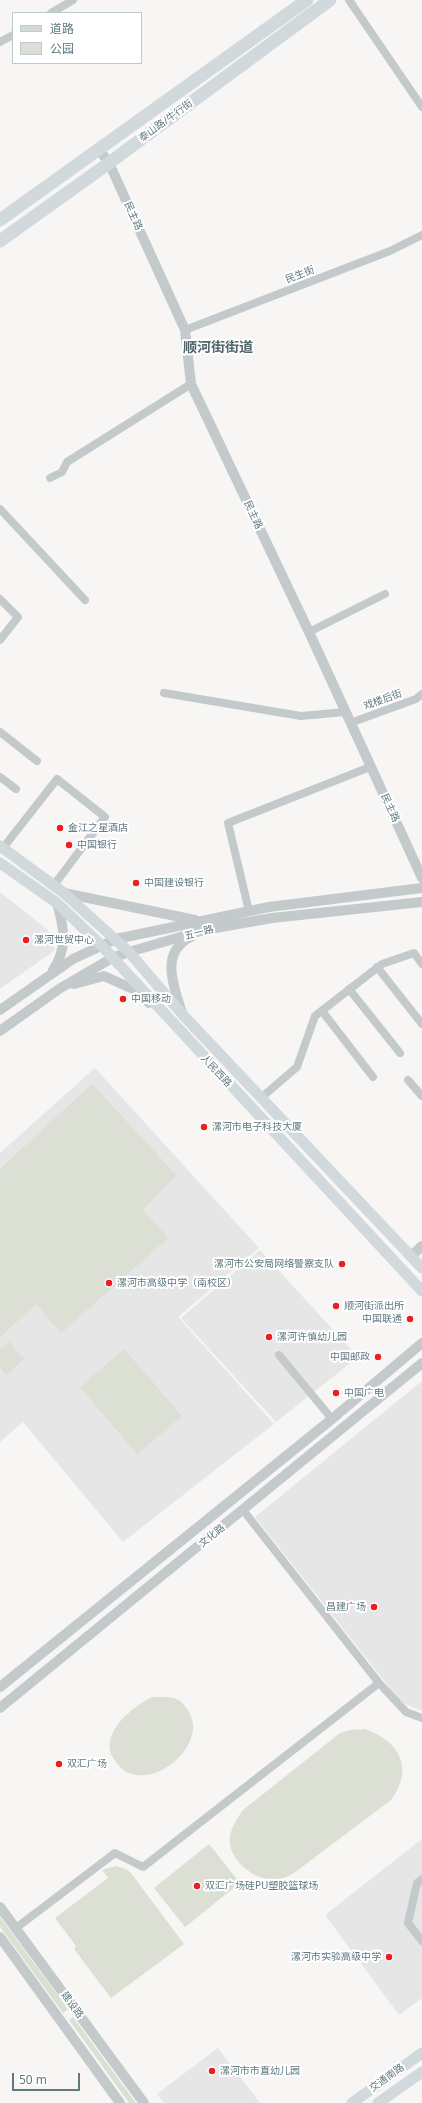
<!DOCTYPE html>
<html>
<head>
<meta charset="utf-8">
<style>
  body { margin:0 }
  #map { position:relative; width:422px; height:2103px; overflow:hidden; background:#f7f6f4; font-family:"Noto Sans","Noto Sans SC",sans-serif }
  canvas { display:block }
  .legend { position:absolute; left:12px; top:12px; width:130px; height:52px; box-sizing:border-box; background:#fff; border:1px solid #bfcacd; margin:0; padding:5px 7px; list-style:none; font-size:12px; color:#607a81 }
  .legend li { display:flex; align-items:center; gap:8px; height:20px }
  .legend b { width:20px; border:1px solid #bfcacd }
  .scale { position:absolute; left:12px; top:2073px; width:68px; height:18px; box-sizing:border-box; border:2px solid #607a81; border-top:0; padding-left:5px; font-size:12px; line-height:14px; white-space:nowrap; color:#607a81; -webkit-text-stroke:3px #fff; paint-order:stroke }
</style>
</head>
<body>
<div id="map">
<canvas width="422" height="2103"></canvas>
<ul class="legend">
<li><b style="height:5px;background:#d2d9dc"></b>道路</li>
<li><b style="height:11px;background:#dbdfd4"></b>公园</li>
</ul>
<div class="scale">50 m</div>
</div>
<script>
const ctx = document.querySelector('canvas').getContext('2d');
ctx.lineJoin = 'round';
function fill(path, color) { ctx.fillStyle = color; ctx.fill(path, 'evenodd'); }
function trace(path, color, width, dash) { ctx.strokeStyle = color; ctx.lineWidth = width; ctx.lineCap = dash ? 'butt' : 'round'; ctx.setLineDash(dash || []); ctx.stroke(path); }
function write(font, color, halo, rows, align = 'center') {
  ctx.font = font + ' "Noto Sans","Noto Sans SC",sans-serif'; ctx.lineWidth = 4; ctx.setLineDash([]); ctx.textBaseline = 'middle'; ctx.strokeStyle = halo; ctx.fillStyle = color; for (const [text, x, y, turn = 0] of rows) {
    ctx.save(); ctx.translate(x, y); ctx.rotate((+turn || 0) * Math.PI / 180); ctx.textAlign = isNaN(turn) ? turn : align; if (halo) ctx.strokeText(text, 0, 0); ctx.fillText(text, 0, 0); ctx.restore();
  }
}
const built = new Path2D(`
  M0,892L48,930L55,950L0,989Z
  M95,1068L259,1248L178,1317L274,1424L123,1542L23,1422L0,1442V1153Z
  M260,1250L358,1357L276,1422L181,1318Z
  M422,1381V1711L405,1704L397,1697L255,1517Z
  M422,1839V1998L399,2015L325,1915Z
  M218,2048L260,2103H164L157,2094Z`);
const green = new Path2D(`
  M92,1084L176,1175L143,1210L168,1238L61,1333L36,1304L0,1337V1169Z
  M9,1342L24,1359L6,1375L0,1367V1349Z
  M124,1349L182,1416L137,1454L80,1387Z
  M152,1697C161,1697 172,1696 179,1700C182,1702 185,1707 187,1709C210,1739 163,1784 132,1774C124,1772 121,1768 116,1762C95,1736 132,1707 152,1697Z
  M365,1729C399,1741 415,1768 391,1800L294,1873C290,1875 285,1878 280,1879C259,1883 234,1865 230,1845C228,1832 236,1820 243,1810L340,1733L350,1730Z
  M209,1844L240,1883L185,1927L154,1888Z
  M116,1866L128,1870L134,1877L184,1944L111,1998L74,1949L76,1946L55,1918L108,1878L102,1870Z
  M0,1917L68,2009L63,2013L0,1927Z
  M73,2017L136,2103H129L69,2020Z`);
const minor = new Path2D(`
  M349,0L422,107
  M51,13L73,0
  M0,42L13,35
  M185,330L390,251L422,235
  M50,478L62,472L67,462L191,384
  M0,509L85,600
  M0,599L18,617L0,640
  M309,632L385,594
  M164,693L301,716L345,712
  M350,723L416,699L422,694
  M0,732L37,761
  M0,777L16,789
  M3,848L57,779L105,817L54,885
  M249,911L228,823L370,767
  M377,967L422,1024
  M349,989L400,1053
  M322,1011L373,1077
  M408,1080L422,1096
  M262,1097L297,1067L315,1016L382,964L414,953L422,964
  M279,1355L332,1419
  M243,1510L379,1683L406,1712L422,1718
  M422,1879L417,1883L408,1923L422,1941
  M16,1928L115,1853L143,1867L379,1683`);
const tertiary = new Path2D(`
  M98,148L109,163L185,330L191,384L309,632L422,878
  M64,893L195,920
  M53,970C68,948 64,927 57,903
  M74,984L104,976L133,989L149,1003
  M0,1010L73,959L116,939L269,907L422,888
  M182,1013C174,987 159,952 191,937
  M0,1031L59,989L112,958L129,952L204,930L272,918L422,902
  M411,1256L422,1246
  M0,1687L332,1419L422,1343
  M0,1708L422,1363
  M0,1907L144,2103
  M0,1937L120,2103`);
const secondary = new Path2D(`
  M0,846L64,893L129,952L183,1015L422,1268
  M0,863L57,903L101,945L422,1291
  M352,2103L422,2053
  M378,2103L422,2072`);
const primary = new Path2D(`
  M0,220L307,0
  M0,241L109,163L330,0`);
const markers = [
  [60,828,4,"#ed1e23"],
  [69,845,4,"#ed1e23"],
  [136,883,4,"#ed1e23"],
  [26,940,4,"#ed1e23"],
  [123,999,4,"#ed1e23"],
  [204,1127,4,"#ed1e23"],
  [342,1264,4,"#ed1e23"],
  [109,1283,4,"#ed1e23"],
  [336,1306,4,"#ed1e23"],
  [410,1319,4,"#ed1e23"],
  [269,1337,4,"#ed1e23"],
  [378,1357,4,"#ed1e23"],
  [336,1393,4,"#ed1e23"],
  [374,1607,4,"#ed1e23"],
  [59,1764,4,"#ed1e23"],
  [197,1886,4,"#ed1e23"],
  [389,1957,4,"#ed1e23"],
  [212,2071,4,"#ed1e23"]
];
const streetNames = [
  ["泰山路/牛行街",166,121,-36],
  ["民主路",133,216,66],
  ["民生街",300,275,-21],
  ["民主路",253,515,65],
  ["戏楼后街",383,700,-20],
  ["民主路",390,808,65],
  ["五一路",199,933,-14],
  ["人民西路",216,1071,47],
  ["文化路",212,1536,-39],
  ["建设路",72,2005,54],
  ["交通南路",387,2078,-36]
];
const poiNames = [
  ["金江之星酒店",68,828],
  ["中国银行",77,845],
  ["中国建设银行",144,883],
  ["漯河世贸中心",34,940],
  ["中国移动",131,999],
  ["漯河市电子科技大厦",212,1127],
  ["漯河市公安局网络警察支队",334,1264,"right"],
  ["漯河市高级中学（南校区）",117,1283],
  ["顺河街派出所",344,1306],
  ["中国联通",402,1319,"right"],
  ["漯河许慎幼儿园",277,1337],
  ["中国邮政",370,1357,"right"],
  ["中国广电",344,1393],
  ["昌建广场",366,1607,"right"],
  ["双汇广场",67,1764],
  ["双汇广场硅PU塑胶篮球场",205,1886],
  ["漯河市实验高级中学",381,1957,"right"],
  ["漯河市市直幼儿园",220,2071]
];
const districtNames = [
  ["顺河街街道",218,348]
];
fill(built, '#e5e6e5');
fill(green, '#dbdfd4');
trace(minor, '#c4cacc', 8);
trace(tertiary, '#c4cacc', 10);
trace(secondary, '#d2d9dc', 11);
trace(primary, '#d2d9dc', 13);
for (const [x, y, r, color] of markers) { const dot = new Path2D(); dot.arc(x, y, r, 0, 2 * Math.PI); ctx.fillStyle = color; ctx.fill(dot); trace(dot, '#fff', 1.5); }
write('10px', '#607a81', '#fff', streetNames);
write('10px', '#607a81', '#fff', poiNames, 'left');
write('bold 14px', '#53676b', '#fff', districtNames);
</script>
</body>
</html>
